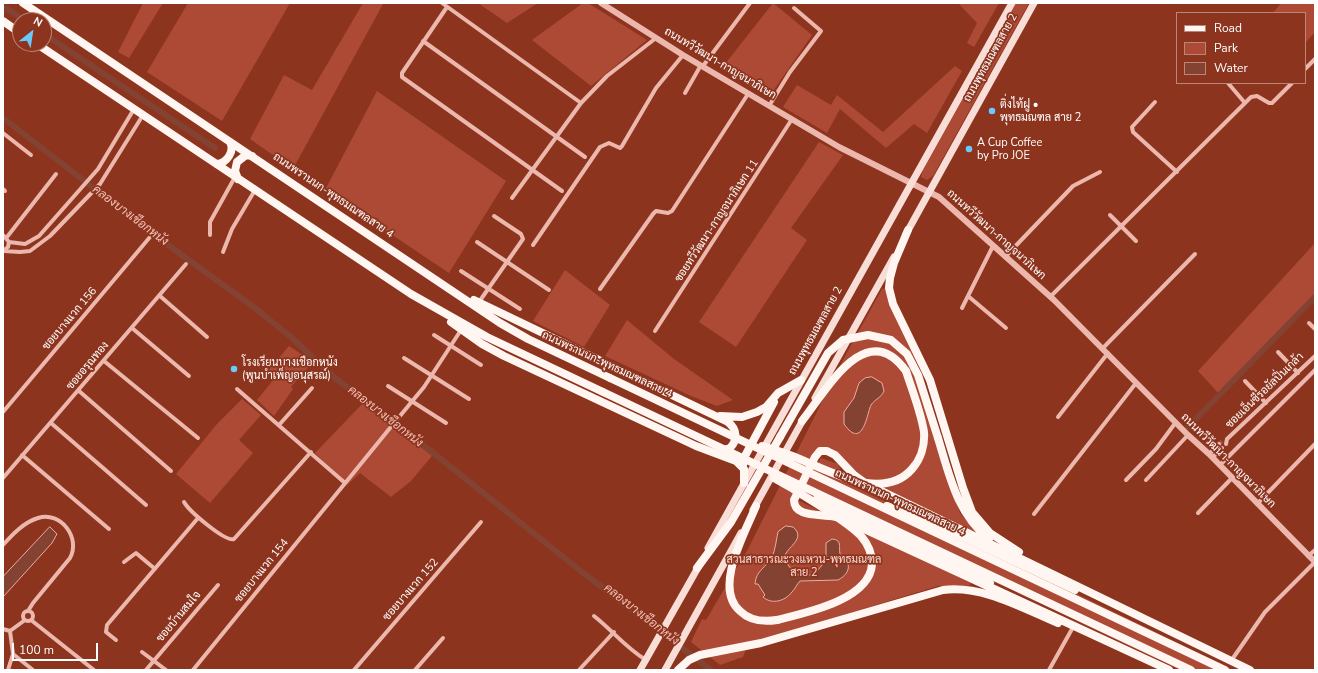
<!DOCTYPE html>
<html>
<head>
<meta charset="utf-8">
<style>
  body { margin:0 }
  #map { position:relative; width:1318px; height:673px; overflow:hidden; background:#8d341e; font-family:"Nunito Sans",sans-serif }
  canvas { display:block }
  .frame { position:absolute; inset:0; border:4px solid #fff; pointer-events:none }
  .legend { position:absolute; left:1176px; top:12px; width:130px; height:72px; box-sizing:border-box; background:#8d341e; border:1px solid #bb8578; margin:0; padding:5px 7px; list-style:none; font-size:12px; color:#fff }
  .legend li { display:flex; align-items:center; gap:8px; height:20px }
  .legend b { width:20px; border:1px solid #bb8578 }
  .north { position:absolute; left:12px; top:12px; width:40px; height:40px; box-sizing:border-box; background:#8d341e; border:1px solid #bb8578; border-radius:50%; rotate:30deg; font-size:11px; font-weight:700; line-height:16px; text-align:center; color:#fff }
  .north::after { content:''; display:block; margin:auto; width:14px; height:18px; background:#6bcafb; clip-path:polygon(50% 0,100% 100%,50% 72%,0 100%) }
  .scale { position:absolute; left:12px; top:643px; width:86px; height:18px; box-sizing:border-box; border:2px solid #fff; border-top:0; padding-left:5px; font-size:12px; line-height:14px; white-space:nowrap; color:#fff; -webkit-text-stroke:3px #8d341e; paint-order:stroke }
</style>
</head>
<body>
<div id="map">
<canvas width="1318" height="673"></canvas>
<div class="frame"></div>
<ul class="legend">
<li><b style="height:5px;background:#fff5f1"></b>Road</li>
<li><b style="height:11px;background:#ac4a36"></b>Park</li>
<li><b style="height:11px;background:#834232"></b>Water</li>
</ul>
<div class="north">N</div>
<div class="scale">100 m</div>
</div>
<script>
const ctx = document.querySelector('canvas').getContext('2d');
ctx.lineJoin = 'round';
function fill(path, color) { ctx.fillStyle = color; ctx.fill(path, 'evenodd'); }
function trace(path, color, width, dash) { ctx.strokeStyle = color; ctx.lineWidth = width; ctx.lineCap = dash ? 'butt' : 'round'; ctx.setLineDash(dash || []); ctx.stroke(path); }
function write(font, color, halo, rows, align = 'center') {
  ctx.font = font + ' "Nunito Sans",Sarabun,sans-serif'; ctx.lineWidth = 3.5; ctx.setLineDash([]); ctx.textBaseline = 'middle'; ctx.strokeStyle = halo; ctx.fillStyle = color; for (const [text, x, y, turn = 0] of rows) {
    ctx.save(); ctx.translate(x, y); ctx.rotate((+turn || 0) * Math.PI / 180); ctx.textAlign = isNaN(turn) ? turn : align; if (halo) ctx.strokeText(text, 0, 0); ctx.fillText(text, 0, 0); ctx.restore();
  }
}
const green = new Path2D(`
  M143,3H163L129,58L118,52Z
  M188,3H290L222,121L147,72Z
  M363,3L383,4L293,169L250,139L284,75L312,90Z
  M478,3H538L507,23Z
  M583,3H588L647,40L591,86L532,40Z
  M773,3L812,35L769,97L721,69Z
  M958,3H999L974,47L967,43L977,23Z
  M1016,3H1029L933,176L927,180L921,177L923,170Z
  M1281,3H1315V32L1305,43V13H1273Z
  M955,66L962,71L927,133L914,124L886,148L840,109L827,133L783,107L797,85L831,105L837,95L883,132Z
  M377,91L506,181L449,273L325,190Z
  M819,142L843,155L791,228L807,240L736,347L699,322Z
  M1315,243V299L1221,396L1198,371Z
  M565,270L610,305L584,347L533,321Z
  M886,288L889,306L918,363L917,380L960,513L979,535L871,485L831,448H823L814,452L791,497L971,583L969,586H938L748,644L743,657L720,665L691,642L702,619L706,620L749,547L844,358L882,289Z
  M627,320L674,359L733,400L717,406L691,396L605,356Z
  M289,346L313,362L291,387L293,389L274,416L257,400L274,379L267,372Z
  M242,399L261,415L239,440L253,453L210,503L176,474L217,424Z
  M364,402L436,451L411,481L391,497L360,473L347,485L315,453Z
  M821,458L838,464L847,483L1234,670H1180L835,506L827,509L798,498Z`);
const water = new Path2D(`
  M872,377L882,383L884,391C881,398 875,399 871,405C867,413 863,451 844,424V412L854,398L859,383L865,378Z
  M786,526L793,527C806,538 789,546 785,555L788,565L796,575H814L826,560V543L832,539C844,540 837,549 841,556C843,559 847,561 848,564C850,571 844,577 838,580L800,581C797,584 795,589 792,592C785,601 772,605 763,597L765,595L758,584H755C756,570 766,568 772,557C776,548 776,540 778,532Z
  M50,527L57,534L52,543L3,597V577Z`);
const canal = new Path2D(`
  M3,6L24,20
  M44,34L215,148
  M3,118L153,234L255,308L292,338L334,377L441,459L582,572L711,670
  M1188,427L1315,297`);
const minorTunnel = new Path2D(`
  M1219,444L1223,440`);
const minor = new Path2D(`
  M442,3L581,103
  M447,7L402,73V77L562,191
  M423,41L585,157
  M703,66L750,3
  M1305,69L1315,59
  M1228,83L1245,103
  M685,93L701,65
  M1155,102L1132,127L1133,132L1177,172
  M769,106L790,72L821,31L794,8
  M3,133L31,155
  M3,189L5,191
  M512,198L581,103L607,76L656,38
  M1110,215L1136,241
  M3,235L9,242L8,247L3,251
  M210,235V222L235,177
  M7,237L56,174
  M9,242L25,244L39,236L98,169L134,109
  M477,242L549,290
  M533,245L600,147L609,143L620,148L622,146L656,88L683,55
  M4,251L20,252L30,251L50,236L100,184L143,115
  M223,252L232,229L255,190
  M1005,257L1073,186L1100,172
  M461,271L520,309
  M600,289L653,214L656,211L668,213L672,211L748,94
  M160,296L207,337
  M968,296L1006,328
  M1050,297L1251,97L1257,96L1269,103H1272L1292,83
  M479,302L523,239L521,234L494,216
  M962,308L993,246
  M1309,323L1315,329
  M132,328L189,376
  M655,331L792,119
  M434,335L481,365
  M1103,348L1195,254
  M1278,352L1298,373
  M404,358L469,399
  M104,361L198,438
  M1245,381L1266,403
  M388,386L446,423
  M237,389L345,483
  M79,391L171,471
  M3,412L150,237
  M1058,417L1108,353
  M51,423L146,505
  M279,425L312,388
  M1226,444L1227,439L1315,356
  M1209,454L1219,444
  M22,455L109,529
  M1213,457L1222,448
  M1220,465L1315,370
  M3,478L186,264
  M1126,480L1156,449L1176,422
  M1146,480L1188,435
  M184,502C189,511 225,542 234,539L311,452
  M1257,504L1315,444
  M1198,513L1232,478
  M1034,514L1136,383
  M3,545C12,535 24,522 38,518C61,511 81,538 70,558L33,603L28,611
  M1308,556L1315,550
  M124,562L136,553L155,569
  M23 616a5 5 0 1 1 10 0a5 5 0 1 1-10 0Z
  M594,616C612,630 626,648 646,660
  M31,620L94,670
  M3,629L10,631L13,654L8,670
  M10,631L25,620
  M116,640L106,632L107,625L198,518
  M142,652L166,670
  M13,654L33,670
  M1231,661L1265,612L1315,562
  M146,670L218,585
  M193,670L390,428L424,387L461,330
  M354,670L481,522
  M415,670L443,638
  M579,670L614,632
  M1049,670L1072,629`);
const tertiary = new Path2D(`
  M601,3L683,55L839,147L939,197L1054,300L1188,435L1209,454L1315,562`);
const secondary = new Path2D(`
  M906,234L1034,3
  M815,398L894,257
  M753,510L804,418
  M708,548L1012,3
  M640,670L700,564
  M665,670L741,533`);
const primary = new Path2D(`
  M23,3L500,323L528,339L610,378
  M3,21L20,33
  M37,44L411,294L487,337L603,392
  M217,164C227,163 235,151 230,142
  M238,179L235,171L237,162L246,155L252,156
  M908,230L894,263L890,278L889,288L893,304L930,380L963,488L972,512L990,533L1019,552
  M474,300L728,422C737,429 738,440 730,448L720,451
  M451,322L482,344L504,356L696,446L736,461L744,469V483
  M720,416L742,417L757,412L766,407L778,393L801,380
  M802,421C826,391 866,316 906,371
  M938,438C949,474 957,514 989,539
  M743,465L745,456L774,402
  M756,506C745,533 713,588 740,611C750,621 764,622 777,620
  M887,506L945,529L1075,590
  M893,536L990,583
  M697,568L731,522L780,437
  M678,670L689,660L700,655L761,643L943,590C983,585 1022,608 1058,623
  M1169,670L845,520C840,518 835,516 829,516C818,514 794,517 794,500L815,457L820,451H827L835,455L854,475L865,483L1250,670`);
const primaryBridge = new Path2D(`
  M610,378L1225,670
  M603,392L1191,670
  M780,437L828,353L843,340L868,335L891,340L907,354L918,375L938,438
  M762,446C775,450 789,454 802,460C833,473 884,501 912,469C921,459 925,445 924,432C921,412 912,390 906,371
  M774,478L797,491
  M816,500L893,536
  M777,620C805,613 870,600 872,564C872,554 868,544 861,536C844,519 813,502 793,489`);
const markers = [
  [992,111,4,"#6bcafb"],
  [969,149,4,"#6bcafb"],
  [234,369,4,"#6bcafb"]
];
const streetNames = [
  ["ถนนพุทธมณฑลสาย 2",991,58,-61],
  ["ถนนทวีวัฒนา-กาญจนาภิเษก",720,64,31],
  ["ถนนพรานนก-พุทธมณฑลสาย 4",333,196,34],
  ["ซอยทวีวัฒนา-กาญจนาภิเษก 11",717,221,-57],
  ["ถนนทวีวัฒนา-กาญจนาภิเษก",996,235,42],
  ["ซอยบางแวก 156",70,319,-50],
  ["ถนนพุทธมณฑลสาย 2",816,331,-61],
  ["ถนนพรานนก-พุทธมณฑลสาย 4",607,365,25],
  ["ซอยอรุณทอง",88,366,-50],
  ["ซอยเอ็นซีรอยัลปิ่นเกล้า",1265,391,-44],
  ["ถนนทวีวัฒนา-กาญจนาภิเษก",1228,461,45],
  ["ถนนพรานนก-พุทธมณฑลสาย 4",900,503,25],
  ["ซอยบางแวก 154",262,571,-51],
  ["ซอยบางแวก 152",411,590,-49],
  ["ซอยบ้านสมใจ",179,617,-50]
];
const poiNames = [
  ["ติ่งไท้ฝู •",1000,105],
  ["พุทธมณฑล สาย 2",1000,118],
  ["A Cup Coffee",977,143],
  ["by Pro JOE",977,156],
  ["โรงเรียนบางเชือกหนัง",242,363],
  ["(พูนบำเพ็ญอนุสรณ์)",242,376]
];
const parkNames = [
  ["สวนสาธารณะวงแหวน-พุทธมณฑล",804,560],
  ["สาย 2",804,573]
];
const waterNames = [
  ["คลองบางเชือกหนัง",130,216,37],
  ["คลองบางเชือกหนัง",385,417,38],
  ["คลองบางเชือกหนัง",641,615,38]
];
fill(green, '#ac4a36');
fill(water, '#834232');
trace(water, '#eeac9f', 1);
trace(canal, '#834232', 6);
trace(minorTunnel, '#9e5240', 4, [4, 2]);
trace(minor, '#ecb7ac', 4);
trace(tertiary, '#ecb7ac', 6);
trace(secondary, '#f9ded8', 7);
trace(primary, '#fff5f1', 8);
trace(primaryBridge, '#fff5f1', 8);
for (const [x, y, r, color] of markers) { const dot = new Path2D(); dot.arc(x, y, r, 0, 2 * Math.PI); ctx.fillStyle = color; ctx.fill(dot); trace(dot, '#8d341e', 1.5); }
write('11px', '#fff', '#8d341e', streetNames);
write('11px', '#fff', '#8d341e', poiNames, 'left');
write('11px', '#f9d8d1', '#8d341e', parkNames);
write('italic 12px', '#f3c2b8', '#8d341e', waterNames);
</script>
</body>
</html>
